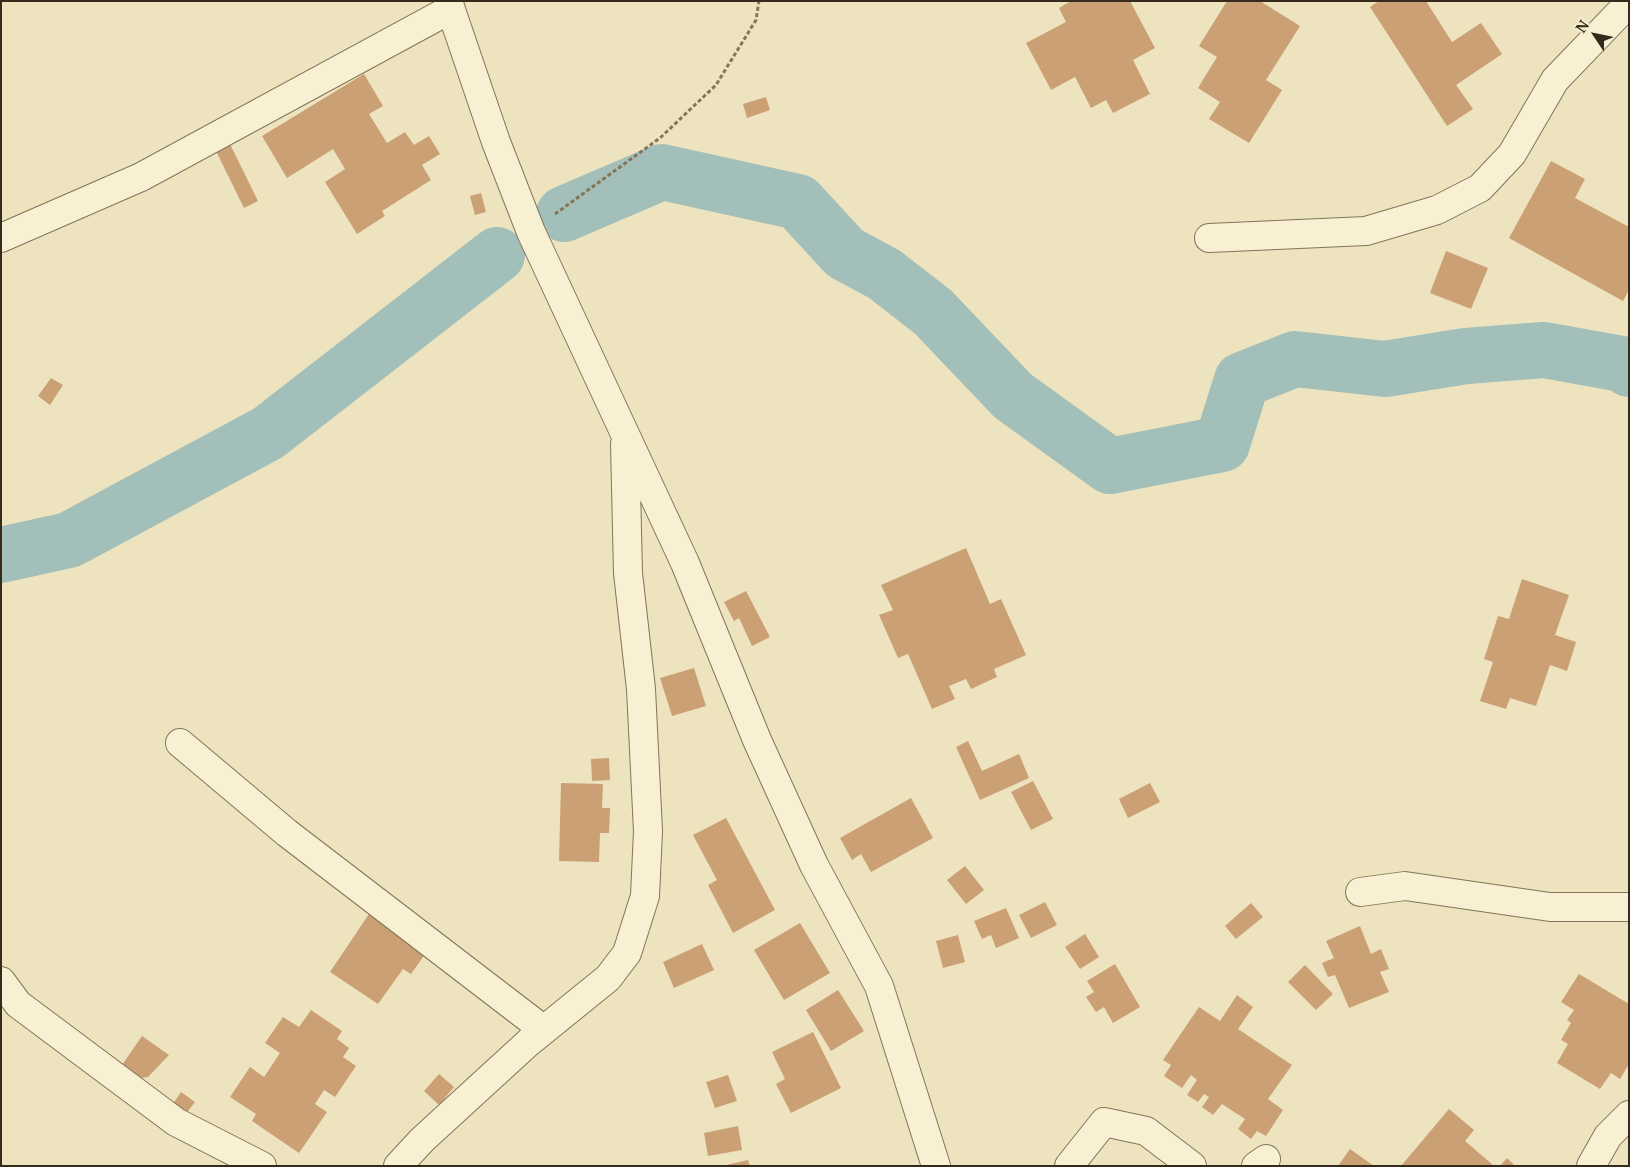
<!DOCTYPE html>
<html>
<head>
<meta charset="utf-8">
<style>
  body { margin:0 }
  #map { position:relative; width:1630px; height:1167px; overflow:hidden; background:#ede3bf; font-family:Merriweather,serif }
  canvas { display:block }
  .frame { position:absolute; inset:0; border:2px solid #352a1c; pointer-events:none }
  .north { position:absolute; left:1570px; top:10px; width:50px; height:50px; -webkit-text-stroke:4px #f4eccf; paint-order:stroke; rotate:304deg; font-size:14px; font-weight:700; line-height:20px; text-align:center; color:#352a1c }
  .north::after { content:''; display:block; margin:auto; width:18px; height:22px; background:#352a1c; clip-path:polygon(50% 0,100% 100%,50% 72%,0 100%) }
</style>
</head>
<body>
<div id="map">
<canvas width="1630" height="1167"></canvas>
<div class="frame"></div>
<div class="north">N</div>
</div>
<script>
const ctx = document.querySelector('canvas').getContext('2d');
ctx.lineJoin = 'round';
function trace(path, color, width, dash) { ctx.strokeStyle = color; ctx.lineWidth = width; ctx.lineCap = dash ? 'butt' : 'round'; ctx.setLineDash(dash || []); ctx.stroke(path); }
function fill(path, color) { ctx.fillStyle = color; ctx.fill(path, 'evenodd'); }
const river = new Path2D(`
  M564,214L662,172L798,202L845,253L884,274L933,312L1013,396L1110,466L1222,444L1242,380L1295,359L1385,369L1466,356L1544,350L1627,365L1629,369
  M1,555L69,540L268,433L497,255`);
const building = new Path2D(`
  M1071,1H1130L1155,48L1133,60L1150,94L1113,113L1106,100L1091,108L1075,77L1051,90L1026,43L1066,22L1059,8Z
  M1227,1H1260L1300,26L1266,80L1282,90L1249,143L1209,119L1220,102L1198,88L1217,57L1199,46Z
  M1379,1H1426L1452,42L1481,23L1502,54L1456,85L1473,109L1447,126L1370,7Z
  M364,74L383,106L369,114L387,143L405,132L414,145L429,136L440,154L422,165L431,180L382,211L385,216L357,234L325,182L345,169L333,149L287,178L262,136Z
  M766,97L770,110L747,118L743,104Z
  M227,138L258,201L244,208L213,145Z
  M1551,161L1585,179L1575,198L1629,227V290L1623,301L1509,238Z
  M481,193L486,212L475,215L470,196Z
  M1446,251L1488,268L1471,309L1430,293Z
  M51,378L63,385L50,405L38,396Z
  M966,548L990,604L1001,599L1026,655L994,669L997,677L971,689L966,679L949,686L955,699L932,709L908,654L898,658L879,615L893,610L881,585Z
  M1522,579L1569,595L1555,635L1576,642L1567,671L1550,665L1536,706L1510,698L1506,709L1480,701L1493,662L1484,659L1498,616L1509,619Z
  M746,591L770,637L752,646L739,618L734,621L724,602Z
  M694,668L706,706L672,716L660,678Z
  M968,741L982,771L1019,754L1029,778L980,800L956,747Z
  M609,758L610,780L592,781L591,759Z
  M1033,781L1053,819L1031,830L1011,792Z
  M561,783L603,784L602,808H610L609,833H600L599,862L559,861Z
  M1150,783L1160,802L1128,818L1119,799Z
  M911,798L933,838L871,872L861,854L852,860L840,838Z
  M726,818L775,910L733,933L708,885L717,880L693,835Z
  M965,866L984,890L966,904L947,880Z
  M1045,902L1057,925L1031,938L1019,915Z
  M1251,903L1263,917L1236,939L1225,926Z
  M1006,908L1019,938L996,948L991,935L982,939L974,921Z
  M371,911L428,950L411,974L403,969L378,1004L330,972Z
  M800,923L830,973L784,1000L754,950Z
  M1360,926L1371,954L1381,949L1389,969L1380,972L1389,992L1349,1008L1335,975L1328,977L1322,963L1334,958L1326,941Z
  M1085,934L1099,957L1080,969L1065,947Z
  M958,935L965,962L943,968L936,941Z
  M702,944L714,970L674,988L663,962Z
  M1115,964L1140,1007L1113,1023L1104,1007L1096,1012L1086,997L1094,992L1087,981Z
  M1305,965L1333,994L1316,1010L1288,982Z
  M1579,974L1629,1004V1064L1620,1079L1611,1073L1600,1089L1557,1063L1568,1044L1561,1040L1571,1023L1567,1020L1574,1010L1561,1002Z
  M838,990L864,1031L831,1051L806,1010Z
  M1237,995L1253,1007L1238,1029L1292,1065L1268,1099L1283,1110L1266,1136L1257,1131L1251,1139L1238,1129L1245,1119L1222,1104L1213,1115L1202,1107L1209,1097L1204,1094L1198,1102L1187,1095L1197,1080L1191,1075L1182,1088L1164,1076L1171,1065L1163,1060L1199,1007L1220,1021Z
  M311,1010L342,1031L337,1039L349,1048L343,1057L356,1066L335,1097L324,1090L315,1104L327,1112L299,1153L252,1121L256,1114L230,1097L250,1067L264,1077L280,1053L265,1043L283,1017L299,1027Z
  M813,1032L841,1088L791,1113L776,1084L785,1079L772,1052Z
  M142,1036L169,1055L148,1077L133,1079L120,1068Z
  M439,1074L454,1087L439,1105L424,1091Z
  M728,1075L737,1101L715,1108L706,1082Z
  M181,1092L195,1102L185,1115L172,1105Z
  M1449,1109L1474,1130L1465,1141L1494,1166H1401Z
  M738,1126L742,1150L708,1156L704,1133Z
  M1350,1149L1374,1166H1338Z
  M1507,1158L1515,1166H1500Z
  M748,1160L750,1166H726V1165Z`);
const path = new Path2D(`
  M555,214L660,138L716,85L756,20L759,1`);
const minor = new Path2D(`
  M448,1L496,142L531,232L685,563L757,740L814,865L879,986L936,1166
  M1,238L141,177L451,9
  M1209,238L1366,231L1437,210L1480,188L1512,154L1555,80L1629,3
  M180,743L287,833L544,1030
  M1360,892L1405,886L1550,907H1629
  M1,981L18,1004L176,1122L262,1166
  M398,1166L422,1140L529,1042L608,978L627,953L645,896L648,831L641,689L628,573L625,444
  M1069,1166L1104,1122L1146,1131L1192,1166
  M1256,1166L1266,1159
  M1591,1166L1608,1136L1629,1115`);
trace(river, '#a2bfb9', 56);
fill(building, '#cba075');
trace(minor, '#857458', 30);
trace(path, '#857458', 3, [4, 2.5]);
trace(minor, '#f8f0d2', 28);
</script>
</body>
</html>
